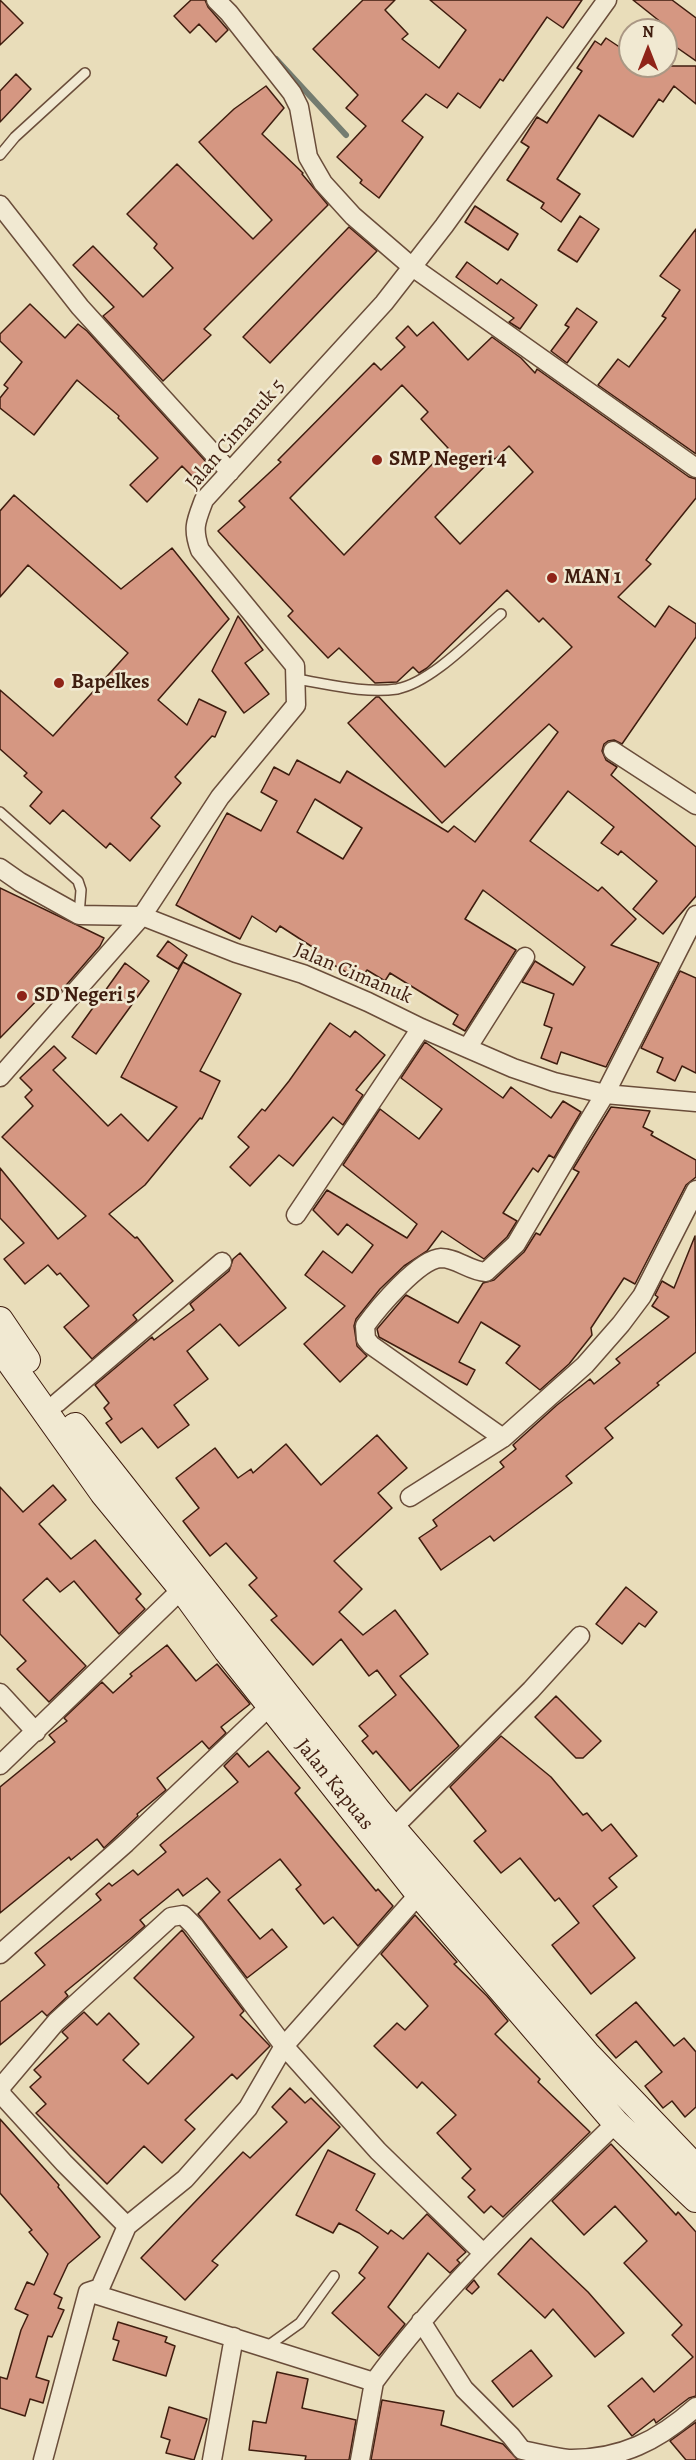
<!DOCTYPE html>
<html>
<head>
<meta charset="utf-8">
<style>
  body { margin:0 }
  #map { position:relative; width:696px; height:2460px; overflow:hidden; background:#e9ddba; font-family:Alegreya,serif }
  canvas { display:block }
  .north { position:absolute; left:618px; top:18px; width:60px; height:60px; box-sizing:border-box; background:#f1e9d2; border:2px solid #aa9784; border-radius:50%; rotate:0deg; font-size:16px; font-weight:700; line-height:24px; text-align:center; color:#3f1d0f }
  .north::after { content:''; display:block; margin:auto; width:21px; height:27px; background:#8f2418; clip-path:polygon(50% 0,100% 100%,50% 72%,0 100%) }
</style>
</head>
<body>
<div id="map">
<canvas width="696" height="2460"></canvas>
<div class="north">N</div>
</div>
<script>
const ctx = document.querySelector('canvas').getContext('2d');
ctx.lineJoin = 'round';
function trace(path, color, width, dash) { ctx.strokeStyle = color; ctx.lineWidth = width; ctx.lineCap = dash ? 'butt' : 'round'; ctx.setLineDash(dash || []); ctx.stroke(path); }
function fill(path, color) { ctx.fillStyle = color; ctx.fill(path, 'evenodd'); }
function write(font, color, halo, rows, align = 'center') {
  ctx.font = font + ' Alegreya,serif'; ctx.lineWidth = 5; ctx.setLineDash([]); ctx.textBaseline = 'middle'; ctx.strokeStyle = halo; ctx.fillStyle = color; for (const [text, x, y, turn = 0] of rows) {
    ctx.save(); ctx.translate(x, y); ctx.rotate((+turn || 0) * Math.PI / 180); ctx.textAlign = isNaN(turn) ? turn : align; if (halo) ctx.strokeText(text, 0, 0); ctx.fillText(text, 0, 0); ctx.restore();
  }
}
const stream = new Path2D(`
  M276,59L346,135`);
const building = new Path2D(`
  M0,0L23,23L0,45Z
  M191,0H205L208,7L228,30L216,42L199,24L190,33L174,16Z
  M363,0H395L385,10L408,34L402,39L439,68L466,30L430,0H582L563,28L547,17L503,81L500,79L480,108L458,93L447,108L426,94L402,121L423,137L379,198L360,183L362,180L337,157L366,126L346,108L358,95L313,49Z
  M633,0H672L696,18V61L666,40L667,27Z
  M606,38L630,54V66H696V104L674,86L663,102L659,99L633,137L599,115L557,179L580,194L561,222L541,208L544,203L507,180L529,147L521,142L537,117L547,123L582,71L577,68L595,41L601,45Z
  M16,74L31,89L0,122V91Z
  M266,86L284,108L262,134L303,173L302,174L328,205L204,329L211,335L163,381L103,316L114,307L73,265L93,246L143,297L173,268L154,248L157,244L127,214L177,164L253,239L272,220L199,142L234,109Z
  M475,206L518,234L508,250L465,222Z
  M580,216L599,229L577,262L558,250Z
  M349,227L377,251L270,363L243,337Z
  M696,229V454L598,385L618,359L629,367L666,318L662,316L680,290L660,276Z
  M467,262L497,284L501,279L537,305L520,329L509,322L514,318L456,277Z
  M30,304L65,338L78,324L87,331L208,464L194,478L182,466L147,502L130,485L158,458L118,418L119,416L77,380L34,435L0,408V398L8,388L4,385L22,362L0,341V334Z
  M577,308L597,322L567,363L551,351L569,327L565,325Z
  M433,322L468,360L492,337L521,358L535,373L537,369L689,477L696,479V498L646,560L651,564L618,597L655,627L669,606L696,624V637L622,744L614,740L608,741L604,744L602,751L606,760L617,767L611,775L696,847V896L663,934L633,909L657,881L621,851L618,855L601,843L614,827L568,791L530,841L598,891L602,887L636,919L611,945L659,963L606,1067L561,1052L557,1064L541,1058L552,1028L544,1025L554,994L522,982L535,961L573,985L585,967L483,890L465,919L516,950L465,1031L453,1024L458,1015L390,973L385,981L367,970L360,980L311,952L314,948L280,926L276,932L252,916L240,939L176,905L227,813L261,831L277,801L261,792L274,767L289,775L297,760L340,783L347,771L448,832L454,826L475,842L558,732L549,724L442,823L348,723L376,697H379L445,767L572,647L543,618L539,622L507,590L427,668L419,673L413,667L397,682L375,683L339,648L328,658L288,616L293,611L218,531L245,507L239,501L281,462L278,460L374,363L381,370L405,347L396,338L408,326L417,336ZM402,385L428,412L421,419L448,448L344,555L290,498ZM509,446L533,472L460,544L435,517L493,458L495,459ZM315,799L362,828L343,859L297,832Z
  M14,495L121,589L172,548L229,619L158,700L187,725L199,699L226,712L215,737L212,736L175,777L181,783L151,818L160,826L130,861L110,843L106,848L63,810L50,824L30,806L42,792L24,776L27,773L0,749V690L53,736L128,653L28,565L0,597V511Z
  M238,616L263,650L245,663L269,694L244,713L212,671Z
  M0,888L104,938L100,946L55,998L47,990L0,1038Z
  M168,941L187,955L178,969L157,956Z
  M183,962L241,994L200,1071L220,1081L202,1119L200,1118L145,1185L109,1214L135,1238L137,1237L173,1281L133,1315L137,1320L92,1359L64,1327L89,1306L60,1273L57,1275L48,1265L25,1284L4,1259L24,1243L0,1218V1168L58,1239L86,1216L2,1137L33,1106L25,1097L32,1090L20,1078L54,1046L66,1058L53,1070L108,1126L121,1114L148,1141L177,1107L121,1077Z
  M125,963L149,981L96,1054L72,1037Z
  M680,971L696,978V1073L682,1066L675,1081L657,1072L663,1058L641,1048Z
  M330,1023L350,1037L355,1031L385,1055L356,1090L363,1095L343,1125L333,1117L293,1166L279,1155L250,1186L230,1167L249,1147L238,1137L262,1109L265,1111L289,1081Z
  M425,1042L503,1098L511,1087L551,1118L563,1101L581,1112L554,1158L549,1155L538,1172L533,1168L503,1213L517,1221L507,1237L484,1259L442,1231L427,1251L404,1266L380,1289L356,1319L354,1326L357,1346L367,1356L340,1382L304,1344L345,1306L305,1275L323,1251L352,1273L373,1245L347,1224L338,1235L313,1210L327,1190L407,1238L417,1224L343,1165L380,1109L419,1139L442,1109L401,1078Z
  M611,1107L650,1111L643,1127L653,1132L651,1135L696,1160V1177L686,1185L635,1284L624,1278L591,1328L592,1335L569,1364L540,1390L506,1363L520,1346L481,1322L459,1362L475,1370L467,1385L379,1337L377,1329L406,1295L458,1323L483,1283L494,1280L524,1252L536,1233L540,1235L579,1172L573,1169Z
  M695,1236L696,1352L657,1383L659,1385L605,1428L613,1438L566,1476L572,1483L494,1541L490,1536L441,1570L419,1538L437,1526L433,1520L504,1467L500,1462L516,1449L513,1445L557,1405L590,1379L594,1384L620,1363L616,1359L669,1317L652,1306L658,1297L655,1295L662,1281L674,1288Z
  M240,1253L286,1308L239,1346L220,1324L187,1351L208,1379L174,1405L189,1425L158,1448L142,1428L121,1443L106,1423L112,1419L104,1408L109,1403L95,1385L152,1337L154,1340L194,1310L190,1304L229,1271L233,1259Z
  M377,1435L407,1468L378,1493L392,1508L334,1561L362,1589L339,1612L363,1635L395,1610L428,1654L400,1676L459,1746L410,1791L376,1751L373,1754L362,1741L368,1736L359,1726L396,1695L377,1670L369,1676L341,1639L313,1665L271,1620L277,1616L249,1585L257,1578L226,1543L210,1556L183,1521L199,1508L176,1478L215,1448L238,1478L251,1469L253,1473L286,1444L321,1485Z
  M53,1485L66,1500L39,1524L71,1559L95,1540L141,1594L136,1599L145,1609L119,1634L74,1581L60,1592L47,1578L23,1600L86,1666L49,1702L17,1669L26,1661L0,1634V1487L23,1512Z
  M626,1587L657,1612L645,1627L639,1623L622,1644L596,1624Z
  M167,1645L196,1681L217,1664L250,1704L221,1727L226,1733L209,1749L202,1741L157,1778L166,1790L137,1814L138,1816L104,1848L97,1839L71,1860L69,1857L0,1913V1787L55,1742L49,1735L67,1721L64,1718L102,1682L113,1693L132,1676L130,1674Z
  M556,1696L601,1741L583,1758H576L535,1717Z
  M501,1736L551,1777L583,1815L587,1813L602,1831L611,1824L637,1856L609,1878L617,1887L593,1906L635,1958L591,1994L552,1945L579,1923L559,1898L555,1901L520,1858L501,1873L474,1841L486,1831L450,1787Z
  M268,1751L300,1788L295,1793L376,1891L378,1889L393,1906L358,1946L333,1917L324,1924L296,1889L301,1885L280,1859L228,1900L260,1939L272,1929L287,1947L247,1978L198,1914L220,1892L207,1878L183,1896L178,1889L140,1920L145,1926L130,1939L65,1992L68,1996L47,2016L42,2011L0,2045V2002L45,1965L35,1953L101,1900L96,1894L109,1883L112,1886L133,1870L138,1875L166,1852L160,1845L238,1782L224,1766L237,1753L249,1767Z
  M415,1915L457,1962L454,1964L487,1996L508,2021L495,2034L540,2079L538,2082L590,2132L503,2217L491,2206L484,2213L468,2197L475,2190L462,2178L471,2169L437,2133L456,2115L422,2082L417,2088L374,2046L397,2023L405,2030L428,2006L381,1954Z
  M182,1930L244,2011L240,2015L270,2046L237,2079L232,2074L185,2120L195,2129L162,2163L144,2146L107,2184L36,2113L46,2104L30,2087L41,2077L34,2070L68,2038L62,2032L84,2012L97,2025L109,2013L139,2044L123,2060L148,2084L194,2037L134,1978Z
  M636,2002L674,2046L684,2038L696,2052V2107L685,2117L672,2101L663,2108L645,2086L662,2072L636,2041L616,2058L596,2035Z
  M290,2088L305,2103L311,2098L340,2127L212,2261L218,2265L185,2300L141,2258L243,2152L250,2158L287,2122L272,2107Z
  M0,2119L59,2185L58,2187L100,2237L68,2264L54,2294L62,2298L58,2308L64,2310L52,2337L48,2336L36,2377L49,2381L43,2403L30,2399L25,2416L0,2408V2377L7,2379L21,2330L28,2315L15,2309L27,2282L34,2285L48,2254L29,2232L32,2230L0,2193Z
  M611,2144L676,2215L678,2212L696,2232V2396L689,2398L656,2423L654,2419L632,2436L608,2406L642,2378L654,2392L693,2357L672,2335L682,2325L624,2263L647,2241L615,2206L584,2235L552,2201Z
  M328,2150L375,2174L356,2210L388,2234L391,2230L403,2239L427,2214L466,2252L457,2260L460,2263L450,2273L428,2253L388,2307L405,2324L379,2356L332,2313L365,2278L359,2273L378,2247L359,2233L339,2223L333,2233L296,2215Z
  M531,2238L588,2292L624,2333L595,2357L553,2309L545,2318L498,2274Z
  M474,2280L479,2287L472,2294L466,2289Z
  M118,2322L167,2337L165,2342L175,2346L166,2376L113,2360L119,2341L113,2339Z
  M531,2350L552,2376L513,2407L492,2381Z
  M277,2372L308,2379L302,2408L356,2420L349,2460H305L306,2456L249,2450L253,2421L266,2423Z
  M382,2400L444,2411L441,2425L503,2444L518,2460H371Z
  M169,2407L207,2419L194,2460L166,2453L170,2440L161,2437Z
  M696,2422V2460H686L670,2441Z`);
const lane = new Path2D(`
  M0,155L15,137L85,73
  M296,679C328,684 365,694 397,689C432,682 474,637 501,614
  M0,812L78,881L81,890L79,915
  M265,2348L300,2323L334,2276`);
const street = new Path2D(`
  M216,0L229,13L292,93L299,107L308,157L323,183L353,216L411,266L696,468
  M0,205L80,307L230,472
  M613,751L696,805
  M0,868L20,882L79,915L142,916L236,953L303,974L368,1002L421,1028L513,1068L554,1082L605,1094L696,1102
  M468,1047L525,957
  M0,1077L142,916L220,797L296,705L295,666L200,550C192,528 196,521 204,500L384,303L444,226L607,0
  M296,1215L421,1028
  M57,1403L222,1262
  M503,1438L371,1345L366,1339L365,1326C378,1308 419,1259 441,1258C457,1258 469,1271 486,1272L516,1244L579,1137L605,1094L696,915
  M410,1497L503,1438L585,1365L621,1324L642,1296L696,1190
  M0,1693L36,1732
  M0,1765L182,1589
  M393,1828L531,1690L580,1636
  M0,1954L126,1843L270,1706
  M127,2226L64,2163L2,2095L1,2087L56,2022L171,1917L183,1915L194,1926L284,2046L378,2151L483,2253
  M88,2292L374,2382C444,2286 531,2206 616,2123
  M421,2321L464,2389L511,2436L522,2450C537,2453 553,2457 568,2459C621,2460 659,2440 696,2407
  M43,2460L88,2292L100,2288L127,2226L185,2179L248,2108L284,2046L419,1894
  M212,2460L234,2337
  M360,2460L374,2382`);
const secondary = new Path2D(`
  M0,1320L27,1360
  M0,1348L103,1493L182,1589L227,1651L419,1894L616,2123L696,2199
  M75,1426L379,1812L587,2054L696,2168`);
const markers = [
  [377,460,6,"#8f2418"],
  [552,578,6,"#8f2418"],
  [59,683,6,"#8f2418"],
  [22,996,6,"#8f2418"]
];
const streetNames = [
  ["Jalan Cimanuk 5",236,435,-49],
  ["Jalan Cimanuk",353,974,23],
  ["Jalan Kapuas",334,1785,51]
];
const poiNames = [
  ["SMP Negeri 4",389,460],
  ["MAN 1",564,578],
  ["Bapelkes",71,683],
  ["SD Negeri 5",34,996]
];
trace(stream, '#747c70', 6);
fill(building, '#d59782');
trace(building, '#3f1d0f', 1.5);
trace(lane, '#6a4d3a', 12);
trace(street, '#6a4d3a', 21);
trace(secondary, '#3f1d0f', 28);
trace(lane, '#f1e9d2', 9);
trace(street, '#f1e9d2', 18);
trace(secondary, '#f1e9d2', 26);
for (const [x, y, r, color] of markers) { const dot = new Path2D(); dot.arc(x, y, r, 0, 2 * Math.PI); ctx.fillStyle = color; ctx.fill(dot); trace(dot, '#f1e9d2', 2); }
write('21px', '#3f1d0f', '#f1e9d2', streetNames);
write('bold 21px', '#3f1d0f', '#f1e9d2', poiNames, 'left');
</script>
</body>
</html>
